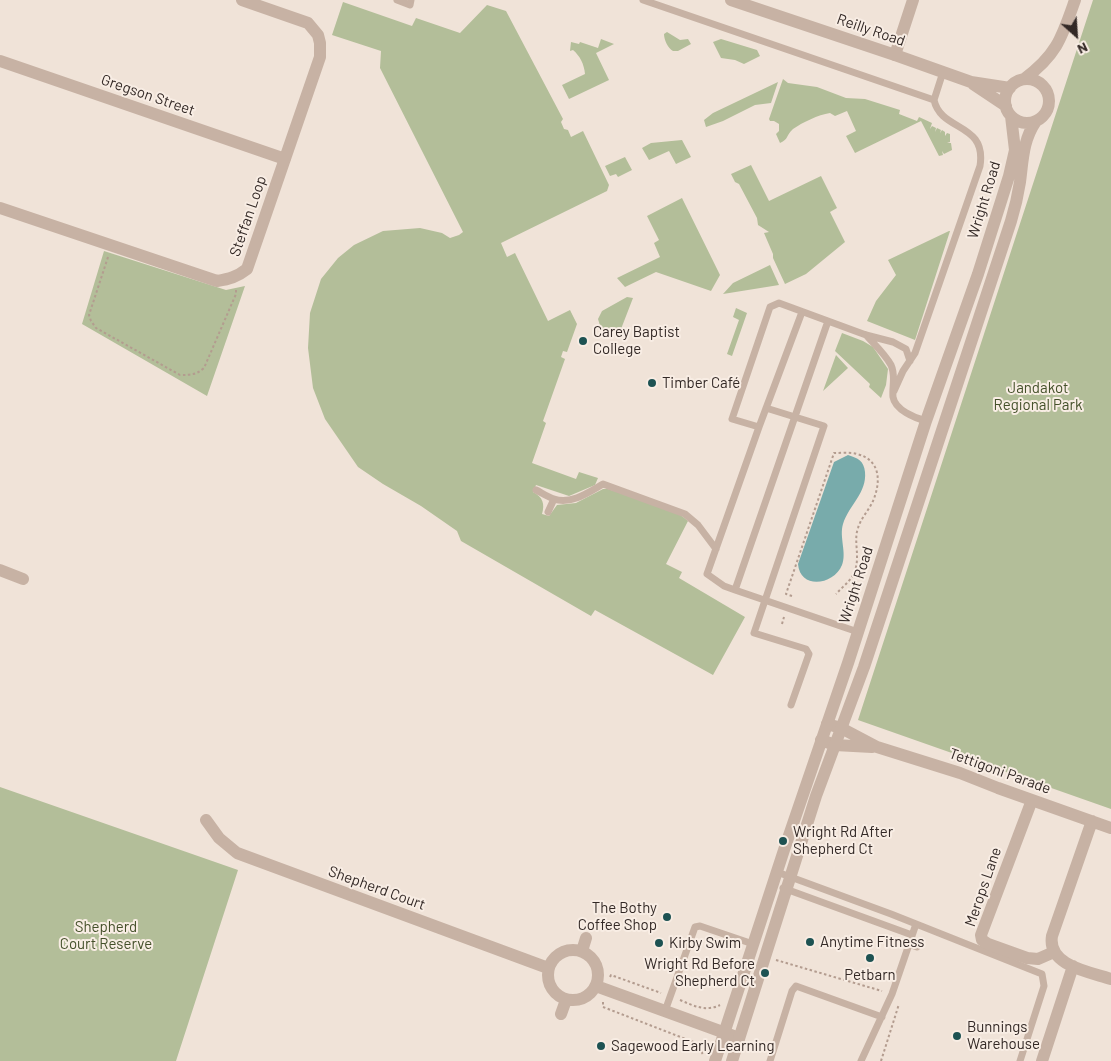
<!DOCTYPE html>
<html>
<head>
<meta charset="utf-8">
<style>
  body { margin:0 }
  #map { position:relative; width:1111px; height:1061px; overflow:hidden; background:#f0e3d8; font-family:Barlow,sans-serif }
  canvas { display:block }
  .north { position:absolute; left:1051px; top:10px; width:50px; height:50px; -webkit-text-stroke:4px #f8ede4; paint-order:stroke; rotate:154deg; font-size:14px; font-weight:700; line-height:20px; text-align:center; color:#332926 }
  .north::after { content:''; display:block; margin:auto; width:18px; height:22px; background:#332926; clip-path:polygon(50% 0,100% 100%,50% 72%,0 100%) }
</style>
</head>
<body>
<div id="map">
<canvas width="1111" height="1061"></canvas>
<div class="north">N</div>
</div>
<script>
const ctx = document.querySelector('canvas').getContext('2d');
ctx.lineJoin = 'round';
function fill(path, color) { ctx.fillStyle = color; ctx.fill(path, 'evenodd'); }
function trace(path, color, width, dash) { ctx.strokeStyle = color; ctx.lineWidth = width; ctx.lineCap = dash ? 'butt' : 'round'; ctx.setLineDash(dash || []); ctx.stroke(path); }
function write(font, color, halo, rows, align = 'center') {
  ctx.font = font + ' Barlow,sans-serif'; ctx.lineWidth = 4; ctx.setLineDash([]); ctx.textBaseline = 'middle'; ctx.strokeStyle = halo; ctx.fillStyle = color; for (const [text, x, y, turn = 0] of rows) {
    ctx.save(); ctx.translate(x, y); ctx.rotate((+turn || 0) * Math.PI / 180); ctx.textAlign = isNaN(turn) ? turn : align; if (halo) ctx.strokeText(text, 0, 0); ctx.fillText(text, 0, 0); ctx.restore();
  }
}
const green = new Path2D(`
  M1093,0H1111V809L858,720Z
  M343,2L412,26L416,18L460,33L487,5L506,11L563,119L561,122L564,129L568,130L571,137L583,131L609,185L607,191L501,243L507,257L515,253L548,321L570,310L577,324L567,352L563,351L561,357L565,359L543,421L546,423L532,463L576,479L579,472L598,478L595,485L569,496L536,485L533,492C543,497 545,504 542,514L549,516L557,505L576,503L603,489H608L677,512L688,521L666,564L682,572L679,578L745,617L713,675L595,610L591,616L461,541L457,531L421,506L383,484L358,467L325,419L313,388L308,348L310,313L321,279L338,258L354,245L383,231L420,228L442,233L450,238L459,235L463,232L380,68L381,51L332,35Z
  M667,32L680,40L688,39L691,44L678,51H673C668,48 664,40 664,34Z
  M601,39L614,44L596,53L609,80L569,99L562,85L585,74C584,64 580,56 573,50L570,51L571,42L579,44L580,42L598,48Z
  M721,39L757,50L760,56L744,64L735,60L721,58L713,42Z
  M783,79L788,83L817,87L846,98L865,99L900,110L899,114L917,121L919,117L932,123L930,129L932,126L936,128L935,132L937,128L941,130L940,133L942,130L945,132V136L947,133L950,134V142L947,143H951L952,150L948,152L946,149L948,152L944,154L942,151L943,155L939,156L921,121L855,153L846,136L856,131L847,111L835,116L830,113C818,115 803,122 793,129C786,135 789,139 780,143L776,134L779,131V124L774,121H770L769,119Z
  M778,82L771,103L755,105L723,121L706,127L704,120L713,113Z
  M682,140L691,157L676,164L669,151L649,160L642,148L651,143Z
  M625,157L632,170L618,177L616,174L610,176L605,166Z
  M751,165L769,201L821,176L837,208L830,212L845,242L806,274L785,284L773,258V254L764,233L769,232L758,225L757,218L739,184L735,182L731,174Z
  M682,198L720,275L711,291L656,272L625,287L617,278L660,257L654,243L659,240L647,216Z
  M949,231H950L915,340L867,321L876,301L896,275L888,260Z
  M104,251L226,290L245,286L207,396L82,324Z
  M770,265L779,285L723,294L733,283Z
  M627,297L633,298L621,329L602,332L598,319L602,311Z
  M736,308L747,313L732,356L727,354L739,320L733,317Z
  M842,333L863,341L873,347L888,369L886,385L881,398L869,387L870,384L835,351Z
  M836,355L848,368L823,391Z
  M0,787L238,870L176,1061H0Z`);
const water = new Path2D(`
  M848,455C858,458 864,461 865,472C867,493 849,505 843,524C839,537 847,553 842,565C834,585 800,590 798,564L834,462Z`);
const path = new Path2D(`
  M108,257L89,315L91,321L96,328L180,375C190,375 196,375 204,368L236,294V290
  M792,596L786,594L834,453C841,453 850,452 857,454C881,460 881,482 873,501C869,510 861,518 858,528C853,542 861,557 854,573C850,582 842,587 836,594
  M782,624L784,617
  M776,960L882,991
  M610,977L611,975L661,993
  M680,1000C694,1006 706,1012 720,1005
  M603,1002V1007L696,1043L704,1056
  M881,1061L899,1004`);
const service = new Path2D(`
  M397,0L410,5L411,0
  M643,0L934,100L943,72
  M866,335C874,344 885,354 891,365C896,376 892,386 893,397C895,410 915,418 926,421
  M894,391L903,371L915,353L980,166C987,122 941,132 934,100
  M766,408L824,426L754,633L806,649L809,654L791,705
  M759,427L802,312
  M536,490C542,493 548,497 554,499C571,505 589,492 603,484L685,514L698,525L716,549
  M548,512L554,499
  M735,590L828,321
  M858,632L735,590L724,586L707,574L759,427L732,419L770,307L779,303L866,335L893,342L906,349L910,361
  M777,872L891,914L1042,974L1044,986L1020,1061
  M783,888L912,935
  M909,944L917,947
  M665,1011L695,927L700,926L753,944
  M770,1061L792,991L796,986L882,1017
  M861,1061L892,994L916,924`);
const minor = new Path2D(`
  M895,55L913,0
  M0,61L285,159
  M0,208L217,281C229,279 237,277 247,269L320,57V43L318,35L308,23L242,0
  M0,570L23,579
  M827,724L841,728L877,747L960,773L998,788L1111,828
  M821,740L835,745L872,747
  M1032,800L981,935L982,940L988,944L1027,958L1038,959L1054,952
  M206,820L219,838L237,853L548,968
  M1092,821L1052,936C1047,966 1090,972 1111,979
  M548 975a25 25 0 1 1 50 0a25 25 0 1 1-50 0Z
  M582,951L586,938
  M596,986L739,1038
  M561,1014L566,1000
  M1042,1061L1073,966`);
const tertiary = new Path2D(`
  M731,0L895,55L971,82L1010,88
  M1024,79C1057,55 1062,37 1075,0
  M1005 101a22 22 0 1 1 44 0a22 22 0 1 1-44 0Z
  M973,84L1006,106
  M715,1061L784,850L848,663L926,421L978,274L1009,176L1015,150L1011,116
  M732,1061L816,796L864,667L1011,221C1015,208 1018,195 1020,182C1023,159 1023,140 1036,121`);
const markers = [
  [583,341,5,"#1d5252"],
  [652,383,5,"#1d5252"],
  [783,841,5,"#1d5252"],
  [667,917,5,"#1d5252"],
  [810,942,5,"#1d5252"],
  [659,943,5,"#1d5252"],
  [870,958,5,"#1d5252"],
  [765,973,5,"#1d5252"],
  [957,1036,5,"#1d5252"],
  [601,1046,5,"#1d5252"]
];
const streetNames = [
  ["Reilly Road",871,30,19],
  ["Gregson Street",148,95,19],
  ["Wright Road",984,200,-73],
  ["Steffan Loop",248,216,-71],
  ["Wright Road",856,585,-72],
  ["Tettigoni Parade",1000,771,20],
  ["Merops Lane",983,887,-71],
  ["Shepherd Court",377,888,20]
];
const poiNames = [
  ["Carey Baptist",593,332],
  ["College",593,349],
  ["Timber Café",662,383],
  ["Wright Rd After",793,832],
  ["Shepherd Ct",793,849],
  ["The Bothy",657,908,"right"],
  ["Coffee Shop",657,925,"right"],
  ["Anytime Fitness",820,942],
  ["Kirby Swim",669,943],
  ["Wright Rd Before",755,964,"right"],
  ["Shepherd Ct",755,981,"right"],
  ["Petbarn",870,975,"center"],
  ["Bunnings",967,1027],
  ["Warehouse",967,1044],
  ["Sagewood Early Learning",611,1046]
];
const parkNames = [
  ["Jandakot",1038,388],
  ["Regional Park",1038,405],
  ["Shepherd",106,927],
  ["Court Reserve",106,944]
];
fill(green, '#b3be99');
fill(water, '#78abab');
trace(path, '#b39c8f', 2, [2.5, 2.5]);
trace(service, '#c7b2a4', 7);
trace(minor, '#c7b2a4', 12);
trace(tertiary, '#c7b2a4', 12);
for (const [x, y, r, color] of markers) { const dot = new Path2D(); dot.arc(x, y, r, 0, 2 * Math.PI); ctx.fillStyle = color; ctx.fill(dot); trace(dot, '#f8ede4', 2); }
write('15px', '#332926', '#f8ede4', streetNames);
write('15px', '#332926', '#f8ede4', poiNames, 'left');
write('15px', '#44502a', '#f8ede4', parkNames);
</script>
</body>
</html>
